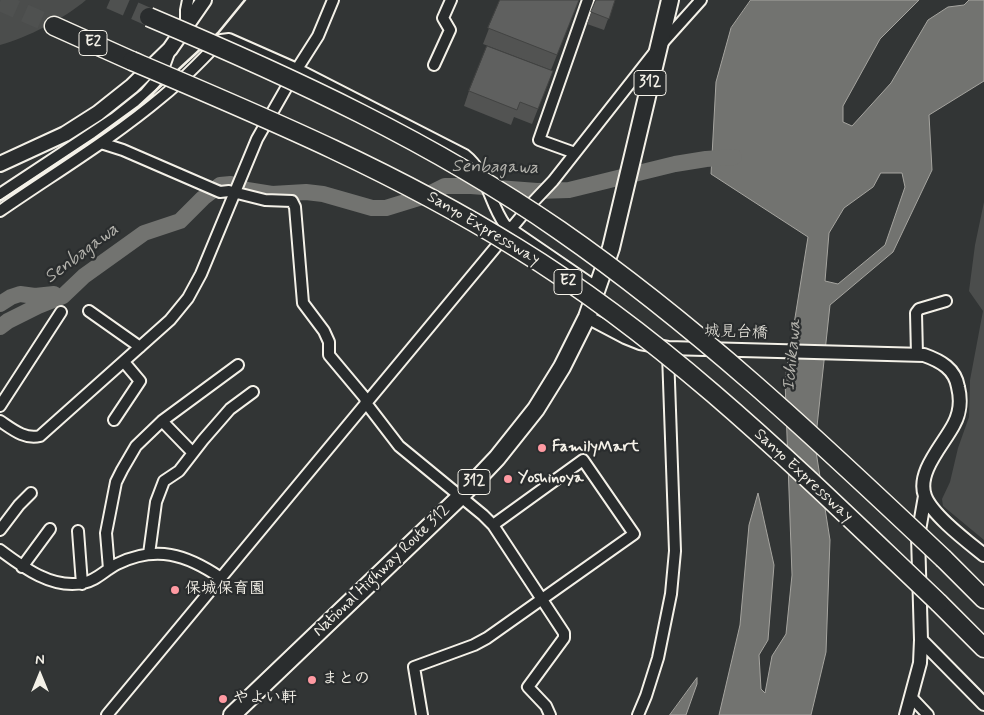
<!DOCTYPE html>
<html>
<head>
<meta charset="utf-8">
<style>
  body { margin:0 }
  #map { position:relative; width:984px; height:715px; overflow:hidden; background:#323535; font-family:Mynerve,sans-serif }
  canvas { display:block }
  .north { position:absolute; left:15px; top:650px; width:50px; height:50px; -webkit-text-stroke:4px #2a2d2e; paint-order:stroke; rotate:0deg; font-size:14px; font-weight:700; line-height:20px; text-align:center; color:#f4f1e8 }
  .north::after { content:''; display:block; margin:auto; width:18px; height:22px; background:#f4f1e8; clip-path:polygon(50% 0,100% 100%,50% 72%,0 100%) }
</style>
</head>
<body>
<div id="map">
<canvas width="984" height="715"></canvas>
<div class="north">N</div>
</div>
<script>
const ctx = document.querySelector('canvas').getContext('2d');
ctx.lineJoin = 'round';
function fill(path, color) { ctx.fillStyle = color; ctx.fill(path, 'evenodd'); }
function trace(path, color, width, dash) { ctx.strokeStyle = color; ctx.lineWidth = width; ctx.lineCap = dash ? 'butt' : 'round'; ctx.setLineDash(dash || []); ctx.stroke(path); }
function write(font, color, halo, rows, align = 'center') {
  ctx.font = font + ' Mynerve,"Klee One",sans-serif'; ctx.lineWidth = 4.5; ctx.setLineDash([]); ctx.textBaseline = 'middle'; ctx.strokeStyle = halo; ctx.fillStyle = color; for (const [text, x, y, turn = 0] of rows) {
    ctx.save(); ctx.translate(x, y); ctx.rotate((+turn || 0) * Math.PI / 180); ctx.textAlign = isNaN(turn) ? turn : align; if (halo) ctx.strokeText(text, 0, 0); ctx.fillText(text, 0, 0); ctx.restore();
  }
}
const green = new Path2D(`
  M0,0H86C65,18 27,38 0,45Z
  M984,202V540L943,506L942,499L950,482L958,448L969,417L970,380L983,311L969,291L975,245Z`);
const water = new Path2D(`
  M751,0H919L880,39L843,106V122L852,126L891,83L928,20L948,7L964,5L969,0H984V81L929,115L932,170L893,252L830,305L815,445L830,540L826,652L811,715H719L740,625L749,525L758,493L774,565L768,640L759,655L761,689L765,693L772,656L786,634L792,575L785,380L808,237L711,174L716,82L731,28ZM881,173H902L905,187L885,245L838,284L825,281L829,233L844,208L873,187Z
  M697,678V684L686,715H670Z`);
const river = new Path2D(`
  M0,304L11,297L20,294L35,296L54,294
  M0,327L8,321L38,306L63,296L84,276L144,233L180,221L203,198L220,185L231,184L247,190L272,194L306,192L323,194L372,208H386L425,196L445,186H471L537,191L569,190L675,164L706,159L734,157`);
const motorwayTunnel = new Path2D(`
  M110,0L149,17
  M0,2L54,26`);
const minor = new Path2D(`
  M186,24V10L188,0
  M434,65L450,30L443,18L451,0
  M101,143L123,150L220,192L229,191L265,200L292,201L295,207L303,303L324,331L329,342V355L365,398L366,403L399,446L483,515L493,525L564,633V638L528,687L546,706L550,715
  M575,153L539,140L588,0
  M0,194L115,118L145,94L161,75L170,50
  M0,211C55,173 112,139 163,96C184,79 203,59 221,40L229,39L297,69L465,155C487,172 489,203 505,225L597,288
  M89,311L140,347
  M917,355L916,313L919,309L946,301
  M0,406L61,312
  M114,420L140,381L124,362
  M0,421C12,429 25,440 40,436L170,320L188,298L201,274L257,139L297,69L318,36L333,0
  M162,421L193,453
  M0,530L19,505L31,493
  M78,531L82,584
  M0,550C24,568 52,589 83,583C96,581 105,570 117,564C156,545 186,554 221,578
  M149,554L156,502L164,481L179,471L203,440L230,409L253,392
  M22,567L50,529
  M109,569L106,533L116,482L122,470L136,446L162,421L238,365
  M911,697L928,715
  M107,715L534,201L553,181L657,49L701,0
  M422,715L414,667L474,645L487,638L634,534L583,460L493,525
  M638,715L646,696L658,658L671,594L675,551L668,354`);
const tertiary = new Path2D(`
  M587,317L625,337L640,343L668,348L924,355C941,361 955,369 958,387C961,399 960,413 954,424C944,444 916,472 925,496C932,515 968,542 984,555
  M921,640L984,704
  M906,715L920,663L921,640L918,536L925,496`);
const secondary = new Path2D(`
  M0,164L65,134L98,113L132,86L170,49L204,0`);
const trunk = new Path2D(`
  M232,715L460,497L497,458L536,409L562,367L587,317L611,248L670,0`);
const motorway = new Path2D(`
  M54,26L132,61
  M944,559L984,599
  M939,603L984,648`);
const rail = new Path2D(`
  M0,201L95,138L139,106L218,33L245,0`);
const motorwayBridge = new Path2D(`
  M149,17C291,77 432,142 559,230C699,327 821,443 944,559
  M132,61C264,117 395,172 517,248C674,344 806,477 939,603`);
const wall = new Path2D(`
  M500,0H579L551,70L483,44Z
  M596,0H615L604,30L587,24Z
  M553,71L532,124L514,117L511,125L464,106L469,91Z`);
const building = new Path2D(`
  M500,0H579L557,55L488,28Z
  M596,0H615L609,19L591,12Z
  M487,46L553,71L538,109L520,102L517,110L469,91Z`);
const markers = [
  [542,448,5,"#ff9aa2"],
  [508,479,5,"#ff9aa2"],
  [175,590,5,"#ff9aa2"],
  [312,680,5,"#ff9aa2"],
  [223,699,5,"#ff9aa2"]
];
const shields = [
  [93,43,28],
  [650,83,32],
  [568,282,28],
  [474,482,32]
];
const shieldNames = [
  ["E2",93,43],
  ["312",650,83],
  ["E2",568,282],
  ["312",474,482]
];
const streetNames = [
  ["Sanyo Expressway",483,229,31],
  ["城見台橋",736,333,2],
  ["Sanyo Expressway",803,476,43],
  ["National Highway Route 312",382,571,-44]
];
const poiNames = [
  ["FamilyMart",552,448],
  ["Yoshinoya",518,479],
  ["保城保育園",185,590],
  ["まとの",322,680],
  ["やよい軒",233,699]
];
const waterNames = [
  ["Senbagawa",495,168,1],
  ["Senbagawa",82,254,-37],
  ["Ichikawa",793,355,-85]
];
fill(green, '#4b4d4c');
fill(water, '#727370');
trace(water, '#a6a5a0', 1);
trace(river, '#727370', 16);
trace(motorwayTunnel, '#4f5150', 18, [18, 9]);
trace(minor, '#f4f1e8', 14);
trace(tertiary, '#f4f1e8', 16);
trace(secondary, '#f4f1e8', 18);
trace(trunk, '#f4f1e8', 20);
trace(motorway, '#f4f1e8', 21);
trace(minor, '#2a2d2e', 10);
trace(tertiary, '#2a2d2e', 12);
trace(secondary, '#2a2d2e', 14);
trace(trunk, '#2a2d2e', 16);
trace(motorway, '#2a2d2e', 18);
trace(rail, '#f4f1e8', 2.5);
trace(motorwayBridge, '#f4f1e8', 21, []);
trace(motorwayBridge, '#2a2d2e', 18);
fill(wall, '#525352');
fill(building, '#5f605f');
trace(building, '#424342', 1);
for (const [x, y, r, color] of markers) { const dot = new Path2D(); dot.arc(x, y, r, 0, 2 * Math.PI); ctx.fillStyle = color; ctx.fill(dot); trace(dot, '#2a2d2e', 2); }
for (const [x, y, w] of shields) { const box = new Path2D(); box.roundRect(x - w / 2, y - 12.5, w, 25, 4); ctx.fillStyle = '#2a2d2e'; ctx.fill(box); trace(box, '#f4f1e8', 1); }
write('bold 15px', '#f4f1e8', null, shieldNames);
write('16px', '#f4f1e8', '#2a2d2e', streetNames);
write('bold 16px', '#f4f1e8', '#2a2d2e', poiNames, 'left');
write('italic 18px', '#b3b2ac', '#2a2d2e', waterNames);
</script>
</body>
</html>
